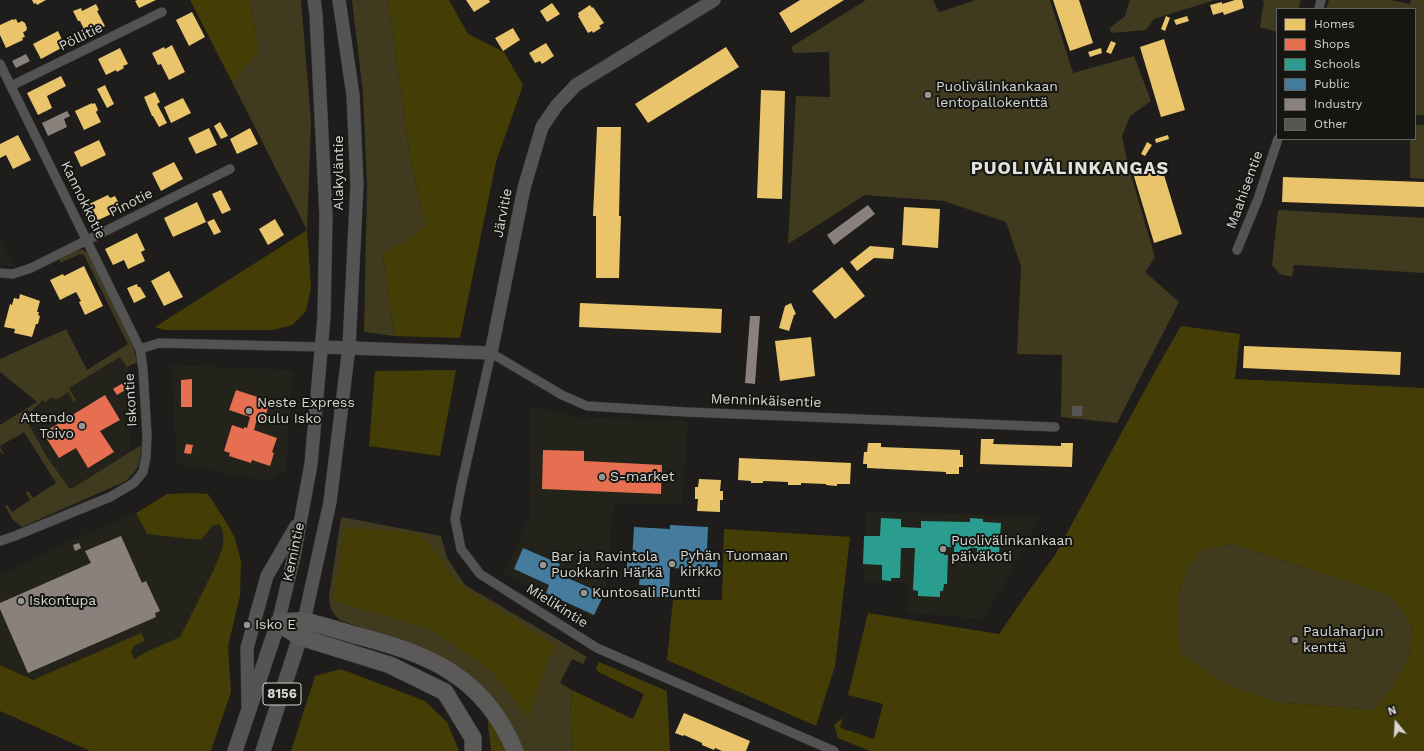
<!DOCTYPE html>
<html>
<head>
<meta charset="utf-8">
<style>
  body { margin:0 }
  #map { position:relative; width:1424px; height:751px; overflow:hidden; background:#1e1d1c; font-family:"Work Sans",sans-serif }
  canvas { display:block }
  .legend { position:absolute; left:1276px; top:8px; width:140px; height:132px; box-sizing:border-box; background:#151512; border:1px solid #62625f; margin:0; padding:5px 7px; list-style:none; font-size:12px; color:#d5d5d2 }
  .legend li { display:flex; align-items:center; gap:8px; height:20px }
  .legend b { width:20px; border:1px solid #62625f }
  .north { position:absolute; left:1376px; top:703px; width:40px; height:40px; -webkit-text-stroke:3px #151512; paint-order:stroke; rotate:342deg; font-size:11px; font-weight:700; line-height:16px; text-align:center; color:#d5d5d2 }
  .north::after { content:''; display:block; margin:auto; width:14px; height:18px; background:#d5d5d2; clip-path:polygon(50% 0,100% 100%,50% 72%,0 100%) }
</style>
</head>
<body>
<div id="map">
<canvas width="1424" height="751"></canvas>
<ul class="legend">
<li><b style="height:11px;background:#e9c46a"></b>Homes</li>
<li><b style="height:11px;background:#e76f51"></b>Shops</li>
<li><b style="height:11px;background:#2a9d8f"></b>Schools</li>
<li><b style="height:11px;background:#457b9d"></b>Public</li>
<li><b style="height:11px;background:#8a817c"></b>Industry</li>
<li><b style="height:11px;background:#555553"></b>Other</li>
</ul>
<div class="north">N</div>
</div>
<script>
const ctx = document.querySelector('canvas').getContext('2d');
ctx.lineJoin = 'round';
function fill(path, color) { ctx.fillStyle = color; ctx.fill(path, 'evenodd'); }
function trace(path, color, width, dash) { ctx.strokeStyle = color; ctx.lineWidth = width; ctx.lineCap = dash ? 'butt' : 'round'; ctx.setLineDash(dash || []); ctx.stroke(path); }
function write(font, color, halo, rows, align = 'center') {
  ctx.font = font + ' "Work Sans",sans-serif'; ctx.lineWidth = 4; ctx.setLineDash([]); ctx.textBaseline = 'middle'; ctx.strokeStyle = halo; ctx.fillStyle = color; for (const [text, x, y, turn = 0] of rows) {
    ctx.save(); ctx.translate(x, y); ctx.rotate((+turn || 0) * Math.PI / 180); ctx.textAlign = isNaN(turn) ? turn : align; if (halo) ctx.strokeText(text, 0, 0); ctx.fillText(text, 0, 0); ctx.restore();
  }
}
const built = new Path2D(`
  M0,239L14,267L0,265Z
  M128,344L131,472L72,497L19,413Z
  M171,365L293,370L286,470L270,481L177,464Z
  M530,406L576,417L688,421L682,505L614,503L605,593L595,619L503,574L529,519Z
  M866,511L1040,517L984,619L907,613L908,582L863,581Z
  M136,513L147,534L219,524L221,527L223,547L214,569L180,637L148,651L134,659L131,651L141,633L33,680L0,665V574L18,567L74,539Z`);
const green = new Path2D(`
  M250,0H301L311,122L307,230L232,82L259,51Z
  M352,0H388L410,156L425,227L383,255L394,336L364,332L367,187L363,93Z
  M866,0H933L939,12L976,0H1050L1073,73L1134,56L1151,101L1130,116L1122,136L1127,161L1155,257L1145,272L1179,302L1117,423L1061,417L1062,355L1017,354L1021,266L1006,222L944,201L865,195L788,244L796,96L830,97L829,52L794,53L791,47Z
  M1130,0H1215L1154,19L1146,30L1111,33L1110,28L1125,16Z
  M1261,0H1301L1298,9H1277V32L1260,27L1264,1Z
  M1329,0H1390L1410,4L1411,0H1424V115H1415V9H1326Z
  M1415,125H1424V179L1410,178V139H1415Z
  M1278,210L1424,218V273L1294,265L1292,277L1280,274L1272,265Z
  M77,250H82L87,252L132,341L137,362L127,367L120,357L69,388L76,400L74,402L68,392L58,399L51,398L45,402L43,400L30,412L27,409L23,412V414L47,457L69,488H73L141,445C140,465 140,467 126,481L22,527L13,520L5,506L7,505L12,512L30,500L26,493L28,491L33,498L56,483L24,432L0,446L4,454H2L0,451V425L37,402L0,372V359L66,329L87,370L128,344L84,255L80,254L62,262H60V259Z
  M341,517L441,536L447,558L465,585L587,657L583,664L572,659L560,683L572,690L570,713L573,751H523L514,729L501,710L433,655L340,620C331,613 330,607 329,597Z
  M1231,544L1391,596L1412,626L1409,657L1393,686L1373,710L1275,702L1220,681L1180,653L1177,626V599L1187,569L1200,550Z`);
const forest = new Path2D(`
  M190,0H250L259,51L232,82Z
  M388,0H449L468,34L504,52L523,85L496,162L460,338L394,336L383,255L425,227L410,156Z
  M307,230L311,287L306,311L292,325L273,330H165L155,327Z
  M1181,326L1240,334L1235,379L1424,388V751H870L838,738L834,725L843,718L840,726L841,728L874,739L883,704L848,695L868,613L999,634L1028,592L1055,555L1159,364ZM1231,544L1391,596L1412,626L1409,657L1393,686L1373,710L1275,702L1220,681L1180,653L1177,626V599L1187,569L1200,550Z
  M456,370L440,456L369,446L375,371Z
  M194,493L208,494L225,520L235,538L241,561L240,596L228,646L231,692L211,751H90L0,711V665L33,680L141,633L145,641L135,645L131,651L134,659L148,651L180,637L214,569L223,547V534L221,527L219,524L212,526L201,540L147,534L136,513L167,494Z
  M345,528L381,530L419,534L440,557L457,583L555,645L541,679L528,719L494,673L431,629L333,601Z
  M724,529L850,537L835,666L816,726L667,660L673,600H722Z
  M599,662L667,691L670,751H573L570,713L572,690L633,719L644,694L598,672L596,668Z
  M341,669L425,701L447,722L459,751H291L315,676Z
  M487,715L508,751H491Z`);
const homes = new Path2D(`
  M32,0H46L37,5L36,3L34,4Z
  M137,0H156L139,8L135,1Z
  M466,0H489L490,2L474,12Z
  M800,0H844L791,33L779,13Z
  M1053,0H1079L1093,43L1070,51Z
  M1235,0H1242L1244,8L1224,15L1223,12L1213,15L1210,5L1222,2V4Z
  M552,3L560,14L547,22L540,11Z
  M96,4L99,10L97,11L105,26L87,35L80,21H78L73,11L81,8L82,11Z
  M590,5L592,8L593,7L604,23L599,26L601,28L593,33L592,31L588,33L578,16H579L578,13Z
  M192,12L205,37L189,46L176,20Z
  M1166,16L1170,18L1165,31L1161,29Z
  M1187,16L1189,21L1176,25L1174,20Z
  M13,19V20L16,19L18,23L22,21L25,23L27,28L26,31L23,32L25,37L22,38L23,40L6,48L0,35V25Z
  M513,28L520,40L503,51L495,38Z
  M58,31L65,46L41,59L33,44Z
  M1164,39L1185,110L1161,117L1140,47Z
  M1111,41L1116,43L1111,54L1106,52Z
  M546,43L554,56L542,64L540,61L535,63L529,53Z
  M172,45L185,72L169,80L161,64L158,65L152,53L164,47L165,49Z
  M726,47L739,67L648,123L635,104Z
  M120,48L128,64L123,66L124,68L117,72L116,70L106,75L98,59Z
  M1101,48L1102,53L1090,57L1088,52Z
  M61,76L66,86L47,96L52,108L38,115L27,93Z
  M105,85L114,104L107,108L97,89Z
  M761,90L785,91L782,199L757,198Z
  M155,92L160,102L157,104L167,123L159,127L153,116H152L144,97Z
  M183,98L191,113L171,123L164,107Z
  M92,103V104L95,103L98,110L96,112L101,122L84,130L75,111Z
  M220,122L228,136L221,139L214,126Z
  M597,127H621L619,216H621L619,278H596V216H593Z
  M209,128L217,145L196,154L188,138Z
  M250,128L258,144L237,154L230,139Z
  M18,135L31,160L13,169L6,155L0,158V144Z
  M1168,135L1169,139L1156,143L1155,139Z
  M99,140L106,155L81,167L74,152Z
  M1147,142L1152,145L1145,156L1141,154Z
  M174,162L183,179L161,191L152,173Z
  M1161,165L1182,234L1154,243L1133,173Z
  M1283,177L1424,182V207L1282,202Z
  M221,190L231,210L222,214L212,194Z
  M108,195L110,198L115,196L122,209L92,223L87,212L91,210L89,204Z
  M197,202L206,222L173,237L164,218Z
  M904,207L940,209L938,248L902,245Z
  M214,219L221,232L214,235L207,222Z
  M275,219L284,235L268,245L259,229Z
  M137,233L145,250L141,252L145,261L128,269L124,260L113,265L105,249Z
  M870,246L894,248L893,259L874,258L857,271L850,262Z
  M84,266L103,306L85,315L79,302L81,301L76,292L60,300L50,280L63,274L64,276Z
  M842,267L865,296L835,319L812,291Z
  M169,271L183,297L164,306L151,281Z
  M137,284L138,287H140L146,297L134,303L127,288Z
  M20,294L40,301L37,312H39L38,315L40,316L38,324H36L32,337L14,333L15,329L4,327L10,304L12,305L14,298L19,299Z
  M580,303L722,309L721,333L579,327Z
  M791,303L796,314L794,315L789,331L779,328L785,306Z
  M811,337L815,376L780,381L775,341Z
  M1244,346L1401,352L1400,375L1243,368Z
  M981,439H994L993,444L1061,446V443H1073L1072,467L980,464Z
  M868,443H881V447L960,450V455H963V467H959V474H946V472L867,468V464H863L864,452H867Z
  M739,458L851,463L850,484H837V486L826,485V484L801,483V485H788V482L763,481V483H751V481L738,480Z
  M699,479L721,480L720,491H723V500H720V512L697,511L698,499H695V487H698Z
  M684,713L750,741L746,751H722L715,748L714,750L702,745V743L684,735L683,736L675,733Z`);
const shops = new Path2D(`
  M192,379V407H181V380Z
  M123,383L127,389L117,395L113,389Z
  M236,390L270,401L264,421L257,419L254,430L277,438L272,452L274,453L270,466L252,460L251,463L229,456L230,453L224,451L232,425L244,429V427L247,428L250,417L229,410Z
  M105,395L120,420L100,431L114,452L88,468L76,448L59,458L43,433Z
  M186,444L193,445L191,454L184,453Z
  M543,450L584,451V461L662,465L661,494L542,489Z`);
const schools = new Path2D(`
  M881,518L901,519V527L921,528V521L970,522V518L983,519V522L1001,523L999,554L977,553V548H970V552H954V547H945L944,555H948L947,584H944L943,591H940V597L918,596V591L913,590L915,548H901L900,578H891V581L882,580V565L863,564L864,536H880Z`);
const public = new Path2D(`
  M670,525L708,527L707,551L718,552L717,570L670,568L669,597H654V586L639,585L640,572H627V561H632L634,527L670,529Z
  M523,548L560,564L556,573L604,594L594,615L546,593L549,585L514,569Z`);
const industry = new Path2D(`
  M26,54L30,61L16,68L12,61Z
  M67,111L70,116L64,119L67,127L48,136L42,123Z
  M868,205L875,214L834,245L827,235Z
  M750,316H760L755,384L745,383Z
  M121,536L142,583L146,581L160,611L155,613L156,617L28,673L0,609V603L91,563L85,551Z
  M79,543L81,548L75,551L73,545Z`);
const building = new Path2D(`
  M1072,406H1083L1082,416H1072Z`);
const street = new Path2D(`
  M1319,9L1321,0
  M0,64L140,349L143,369L147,436L146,457L143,472L134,483L110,497L15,536L0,541
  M11,86L162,12
  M1237,250L1258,199L1278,139
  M0,273L13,274L31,268L230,169
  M140,349L159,343L322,347
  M834,751L597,648L480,574L461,549L455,519L461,487L491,353L562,395L587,406L686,412L1055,427`);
const secondary = new Path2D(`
  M322,347L491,353L524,188L542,127L557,105L576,85L714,0
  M304,621L330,502L349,347L357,184L353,95L339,0
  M278,623L294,556L311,464L324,317L326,216L316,14L314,0
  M248,706L247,648L267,576L296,526`);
const primary = new Path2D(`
  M235,751L278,623
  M263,751L300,637L303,626`);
const highway = new Path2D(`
  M278,623C286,622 295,620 303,621C308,621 315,624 320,625C332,628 344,632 355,635C429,654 484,676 515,751
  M278,623L300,637L390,665L445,692L473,738V751`);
const markers = [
  [928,95,4,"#959592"],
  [249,411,4,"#959592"],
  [82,426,4,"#959592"],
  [602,477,4,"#959592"],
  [943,549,4,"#959592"],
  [672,564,4,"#959592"],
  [543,565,4,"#959592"],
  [584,593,4,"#959592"],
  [21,601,4,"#959592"],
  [247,625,4,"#959592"],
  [1295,640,4,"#959592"]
];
const shields = [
  [282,694,38]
];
const shieldNames = [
  ["8156",282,694]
];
const streetNames = [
  ["Pöllitie",81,37,-26],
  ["Alakyläntie",339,173,-90],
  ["Maahisentie",1245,190,-70],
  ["Kannokkotie",83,200,64],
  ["Pinotie",131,203,-27],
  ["Järvitie",503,213,-79],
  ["Iskontie",131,400,-93],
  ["Menninkäisentie",766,401,2],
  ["Kemintie",294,552,-78],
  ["Mielikintie",557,606,32]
];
const poiNames = [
  ["Puolivälinkankaan",936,87],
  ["lentopallokenttä",936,103],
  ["Neste Express",257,403],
  ["Oulu Isko",257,419],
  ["Attendo",74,418,"right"],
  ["Toivo",74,434,"right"],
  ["S-market",610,477],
  ["Puolivälinkankaan",951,541],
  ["päiväkoti",951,557],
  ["Pyhän Tuomaan",680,556],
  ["kirkko",680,572],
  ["Bar ja Ravintola",551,557],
  ["Puokkarin Härkä",551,573],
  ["Kuntosali Puntti",592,593],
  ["Iskontupa",29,601],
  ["Isko E",255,625],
  ["Paulaharjun",1303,632],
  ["kenttä",1303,648]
];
const districtNames = [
  ["PUOLIVÄLINKANGAS",1070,169]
];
fill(built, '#24231b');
fill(green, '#403b1e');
fill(forest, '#443d06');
fill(homes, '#e9c46a');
fill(shops, '#e76f51');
fill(schools, '#2a9d8f');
fill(public, '#457b9d');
fill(industry, '#8a817c');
fill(building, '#555553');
trace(street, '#383735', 10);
trace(secondary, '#383735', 14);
trace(primary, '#383735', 16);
trace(highway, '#383735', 18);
trace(street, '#535353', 9);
trace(secondary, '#555454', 13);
trace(primary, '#545454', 15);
trace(highway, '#5b5a59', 17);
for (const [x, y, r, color] of markers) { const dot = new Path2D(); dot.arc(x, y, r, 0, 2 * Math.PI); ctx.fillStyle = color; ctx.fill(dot); trace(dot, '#151512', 1.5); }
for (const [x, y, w] of shields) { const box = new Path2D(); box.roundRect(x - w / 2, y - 11, w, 22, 3); ctx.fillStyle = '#151512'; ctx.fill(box); trace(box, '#d5d5d2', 1); }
write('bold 13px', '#d5d5d2', null, shieldNames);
write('14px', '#d5d5d2', '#151512', streetNames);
write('14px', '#d5d5d2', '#151512', poiNames, 'left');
ctx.letterSpacing = '1px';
write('bold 18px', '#e3e2de', '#151512', districtNames);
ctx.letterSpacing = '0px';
</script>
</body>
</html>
